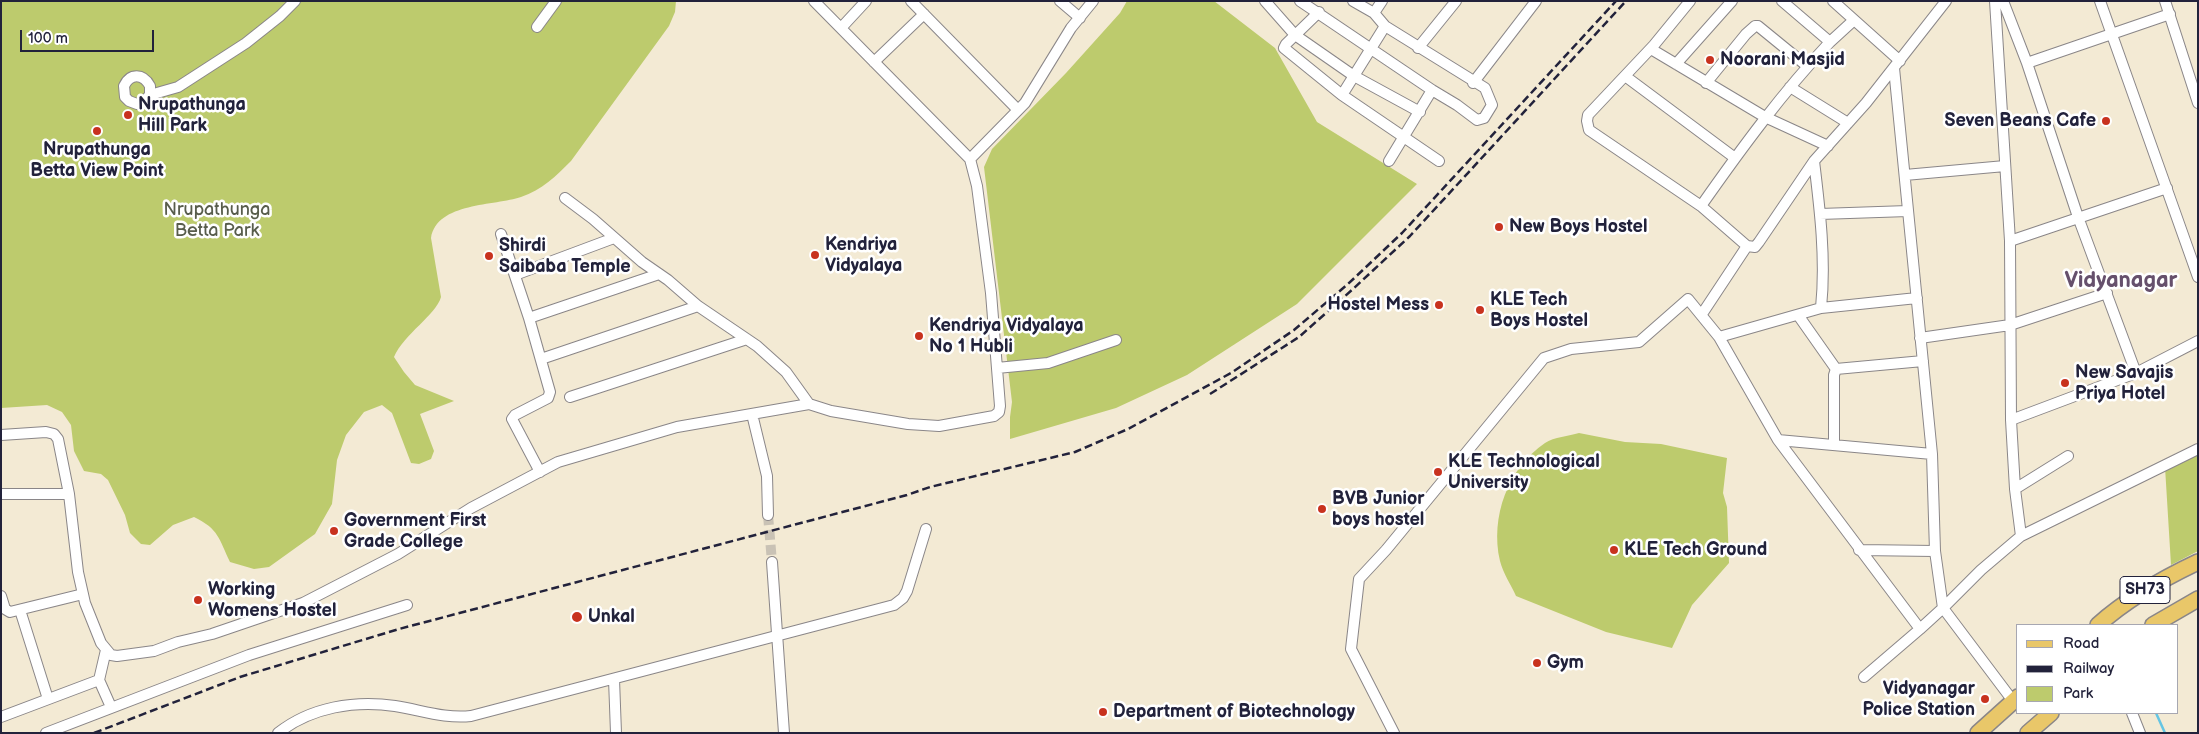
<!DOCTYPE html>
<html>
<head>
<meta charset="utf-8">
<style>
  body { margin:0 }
  #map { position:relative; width:2199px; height:734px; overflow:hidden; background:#f3ead4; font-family:"Balsamiq Sans",sans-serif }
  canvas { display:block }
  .frame { position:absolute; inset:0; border:2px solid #22223b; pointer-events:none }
  .legend { position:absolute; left:2016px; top:624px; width:162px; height:90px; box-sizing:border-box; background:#fff; border:1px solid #a7a7b1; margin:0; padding:6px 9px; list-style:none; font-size:15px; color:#22223b }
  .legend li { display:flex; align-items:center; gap:10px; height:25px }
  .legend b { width:25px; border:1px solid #a7a7b1 }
  .scale { position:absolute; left:20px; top:30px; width:134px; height:22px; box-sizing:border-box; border:2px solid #22223b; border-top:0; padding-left:6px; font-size:15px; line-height:18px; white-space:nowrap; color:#22223b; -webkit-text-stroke:4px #fff; paint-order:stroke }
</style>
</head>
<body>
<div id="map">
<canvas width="2199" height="734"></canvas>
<div class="frame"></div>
<ul class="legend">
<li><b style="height:6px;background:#e9c769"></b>Road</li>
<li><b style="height:6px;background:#22223b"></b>Railway</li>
<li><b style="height:14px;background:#bdcb6d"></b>Park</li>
</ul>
<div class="scale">100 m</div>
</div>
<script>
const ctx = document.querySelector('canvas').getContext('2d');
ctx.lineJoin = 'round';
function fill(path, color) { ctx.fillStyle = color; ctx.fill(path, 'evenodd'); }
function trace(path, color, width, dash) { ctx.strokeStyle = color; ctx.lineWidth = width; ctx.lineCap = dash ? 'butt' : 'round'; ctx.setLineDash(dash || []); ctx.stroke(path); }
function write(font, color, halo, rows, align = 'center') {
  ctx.font = font + ' "Balsamiq Sans",sans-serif'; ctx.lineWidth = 5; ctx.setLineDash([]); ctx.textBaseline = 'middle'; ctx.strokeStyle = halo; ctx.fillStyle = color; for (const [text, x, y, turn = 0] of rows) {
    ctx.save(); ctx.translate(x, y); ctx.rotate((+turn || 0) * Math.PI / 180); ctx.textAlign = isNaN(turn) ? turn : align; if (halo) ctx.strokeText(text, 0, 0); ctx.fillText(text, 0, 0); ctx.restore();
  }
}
const green = new Path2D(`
  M1,1H676L675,12L669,26L571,161C556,176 542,190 521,197C495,206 437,202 431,238L441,297C436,315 404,334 394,357L404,372L415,385L454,401L420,414L434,451L431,459L419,464L411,463L392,413L382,405L364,412L346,435L337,460L332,504L315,534L269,567L254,569L230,562C219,539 219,529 194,517L173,525L150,545L141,544L130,533L125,515L108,480L101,474L84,471L74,451L71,425L62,412L47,405L1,408Z
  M1127,1H1214L1275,48L1317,122L1417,184L1297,304L1187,375L1116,408L1010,439V417L1012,402L984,167L992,149L1066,73L1120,13Z
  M1579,433L1625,442L1661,444L1727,458L1723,493L1727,507L1729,563L1692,605L1672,648L1606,632L1516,596C1511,585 1503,573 1500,561C1490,517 1508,468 1545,443C1554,437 1569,436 1579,433Z
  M2198,452V551L2171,565L2165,467Z`);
const stream = new Path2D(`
  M2156,713L2165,733`);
const minorTunnel = new Path2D(`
  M768,515L772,562`);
const minor = new Path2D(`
  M911,1L1018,110
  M1060,1L1080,18
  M1265,1L1295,35L1354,76L1420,112
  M1300,1L1432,90
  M1353,1L1374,13L1382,1
  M1690,1L1654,45L1588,115L1587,121L1589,130L1701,206
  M1782,1L1830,42L1854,20
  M1833,1L1900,61
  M1995,1L2010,241L2011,420L2015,489L2021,536
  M2003,1L2027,63L2078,217L2136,373
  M2100,1L2198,277
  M2165,1L2198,103
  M1319,12L1286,44L1284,48L1342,95
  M1374,13L1385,26L1342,95L1439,161
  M1385,26L1485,88L1492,105L1484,118L1477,120L1457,105L1432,90L1389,161
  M537,27L556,1
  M841,28L866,1
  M1830,42C1782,93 1741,149 1701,206L1747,246L1755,247L1759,242L1814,161L1866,103L1946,1
  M1418,48L1456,1
  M1651,49L1765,117L1828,146
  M874,62L924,14
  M2027,63L2170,14
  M1676,64L1732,1
  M1894,68L1932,454L1935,551L1943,608L1920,629
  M1625,76L1735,158
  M1473,83L1536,1
  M1706,83L1746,34L1755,26H1758L1807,66
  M1790,87L1848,123
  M150,95V86C143,73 130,73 124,86L125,97L129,101L137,104L143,102L150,95L178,87L246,43L280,16L295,1
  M970,159L1025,103L1071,28L1093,1
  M1905,175L2005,166
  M565,198L593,219L642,262L668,280L698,306L757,346L786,372L809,404
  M1820,214L1908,211
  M501,234L529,318L550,392L548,398L515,415L512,419L540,472
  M2010,241L2167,188
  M515,275L614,238
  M1821,308L1917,298
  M1702,314L1747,246
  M1798,315L1836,369
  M529,318L659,274
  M1719,337L1821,308C1826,260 1820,210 1814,161
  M1920,338L2010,325L2107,293
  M541,359L698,306
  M997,368L1048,363L1116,340
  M570,397L747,339
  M752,414L767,476L768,515
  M2011,420L2136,373L2198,341
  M1,435L46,432L54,434L58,439L69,494L78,572L85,603L101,643L111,655L117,656L154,651L178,642L212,634L303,603L398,554L471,508L558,462L677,427L809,404L831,411L908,424L939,426L994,416L999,412L1000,406L991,293L977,186L970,159L814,1
  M1778,440L1920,629L1864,677
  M1834,445V375L1836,369L1923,361
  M2015,489L2068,456
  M1,494H69
  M1859,550L1935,551
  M772,562L784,733
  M1,596L5,609L10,612L83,594
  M20,610L48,699
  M106,650L99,680L111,707
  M614,679L616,733
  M2013,701L1943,608L1981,570L2021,536L2198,449
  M2132,713L2140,733
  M1,717L99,680
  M46,733L249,655L407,605
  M278,733C311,707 355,700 395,706C421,710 445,719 471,716L894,605L903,598L907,591L926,529
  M1394,733L1351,649L1359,579L1386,550L1544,358L1571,349L1639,342L1688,299L1719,337L1778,440L1932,454`);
const primary = new Path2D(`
  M2098,625C2127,599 2162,579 2198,562
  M2153,625L2198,599
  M1978,733L2018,697
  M2028,733L2051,713`);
const rail = new Path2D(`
  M1210,394L1299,337L1353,289L1410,236L1626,1
  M94,733L240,677L399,629L907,495L930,487L1075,452L1128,429L1231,373L1294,330L1348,284L1402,233L1616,1`);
const markers = [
  [1710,60,5,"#c8321e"],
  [128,115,5,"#c8321e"],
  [2106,121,5,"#c8321e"],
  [97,131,5,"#c8321e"],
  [1499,227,5,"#c8321e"],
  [815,255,5,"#c8321e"],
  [489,256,5,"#c8321e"],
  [1439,305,5,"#c8321e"],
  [1480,310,5,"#c8321e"],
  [919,336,5,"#c8321e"],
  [2065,383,5,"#c8321e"],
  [1438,472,5,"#c8321e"],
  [1322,509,5,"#c8321e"],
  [334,531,5,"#c8321e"],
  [1614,550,5,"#c8321e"],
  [198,600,5,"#c8321e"],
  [577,617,6,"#c8321e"],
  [1537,663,5,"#c8321e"],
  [1985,699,5,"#c8321e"],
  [1103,712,5,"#c8321e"]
];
const shields = [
  [2145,590,50]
];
const shieldNames = [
  ["SH73",2145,590]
];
const poiNames = [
  ["Noorani Masjid",1720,60],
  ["Nrupathunga",138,105],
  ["Hill Park",138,126],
  ["Seven Beans Cafe",2096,121,"right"],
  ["Nrupathunga",97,150,"center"],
  ["Betta View Point",97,171,"center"],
  ["New Boys Hostel",1509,227],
  ["Kendriya",825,245],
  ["Vidyalaya",825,266],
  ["Shirdi",499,246],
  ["Saibaba Temple",499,267],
  ["KLE Tech",1490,300],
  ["Boys Hostel",1490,321],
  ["Hostel Mess",1429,305,"right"],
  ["Kendriya Vidyalaya",929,326],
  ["No 1 Hubli",929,347],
  ["New Savajis",2075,373],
  ["Priya Hotel",2075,394],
  ["KLE Technological",1448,462],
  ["University",1448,483],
  ["BVB Junior",1332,499],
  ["boys hostel",1332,520],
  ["Government First",344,521],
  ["Grade College",344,542],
  ["KLE Tech Ground",1624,550],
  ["Working",208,590],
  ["Womens Hostel",208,611],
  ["Unkal",588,617],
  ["Gym",1547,663],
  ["Vidyanagar",1975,689,"right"],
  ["Police Station",1975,710,"right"],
  ["Department of Biotechnology",1113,712]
];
const parkNames = [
  ["Nrupathunga",217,210],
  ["Betta Park",217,231]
];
const districtNames = [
  ["Vidyanagar",2121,281]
];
fill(green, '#bdcb6d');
trace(stream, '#65c5e3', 2.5);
trace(minorTunnel, '#c9c2b5', 10, [10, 5]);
trace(minor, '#8a8688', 12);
trace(primary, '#8a8688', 18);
trace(minor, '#fff', 10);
trace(primary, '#e9c769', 15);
trace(rail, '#22223b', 2.5, [8, 4]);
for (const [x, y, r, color] of markers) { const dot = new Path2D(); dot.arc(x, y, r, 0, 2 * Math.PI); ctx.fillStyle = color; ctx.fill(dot); trace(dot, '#fff', 2); }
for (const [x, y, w] of shields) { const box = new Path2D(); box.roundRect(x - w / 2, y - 13.5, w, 27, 4); ctx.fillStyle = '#fff'; ctx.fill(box); trace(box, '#22223b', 1); }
write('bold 16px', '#22223b', null, shieldNames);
write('bold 18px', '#22223b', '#fff', poiNames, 'left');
write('18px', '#585d4c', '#fff', parkNames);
write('bold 22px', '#66506c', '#fff', districtNames);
</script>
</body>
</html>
